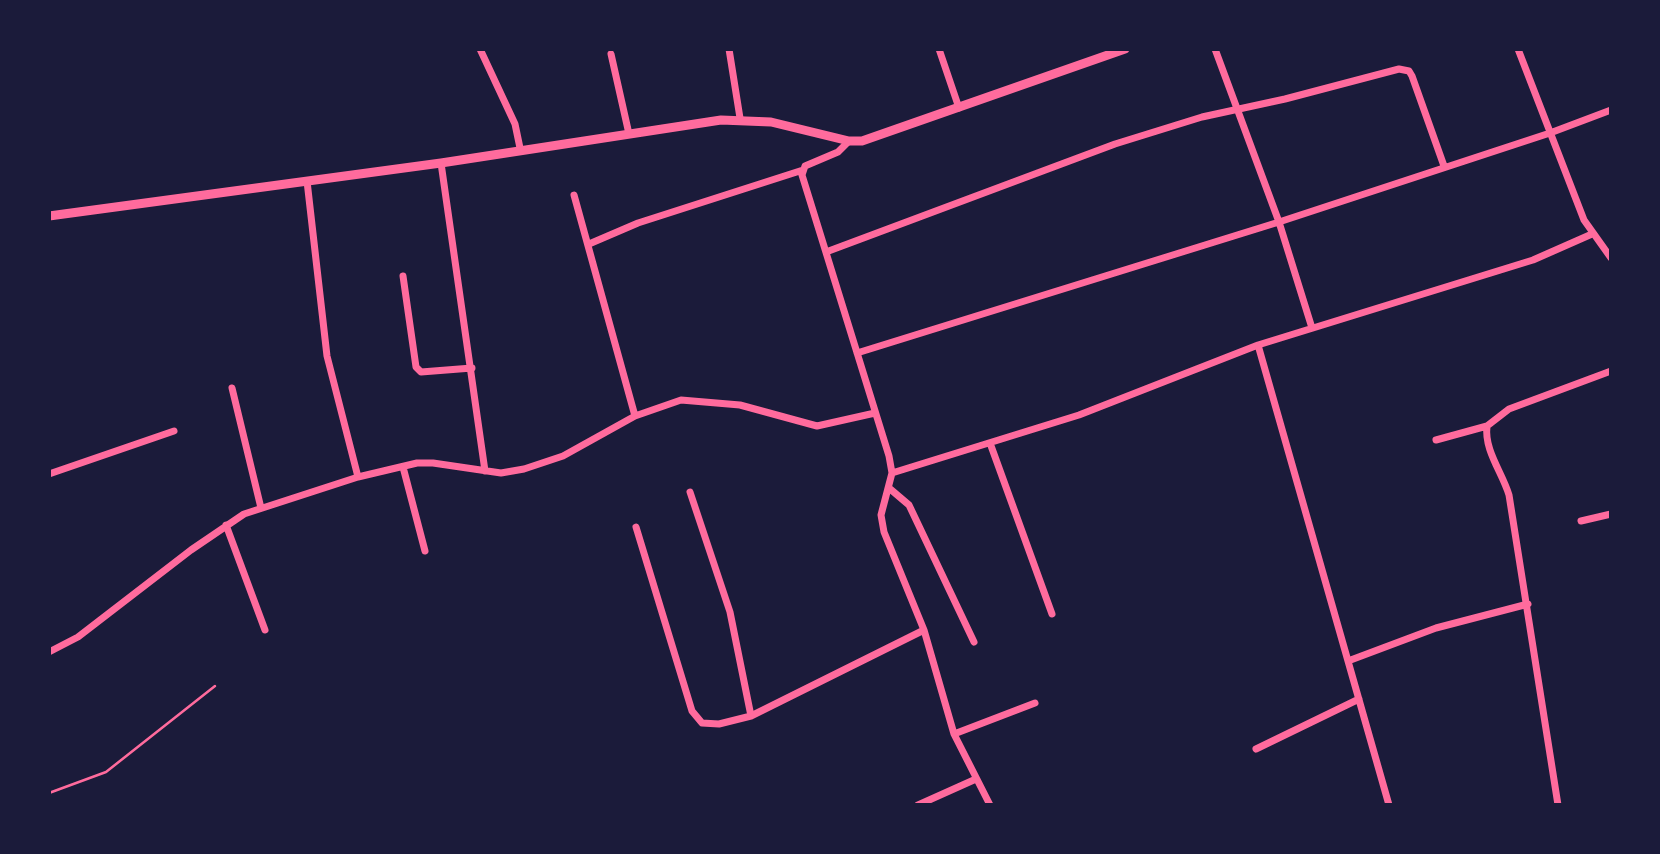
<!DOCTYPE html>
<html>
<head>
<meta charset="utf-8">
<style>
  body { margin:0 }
  #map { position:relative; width:1660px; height:854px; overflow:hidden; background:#1b1b3a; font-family:"Work Sans",sans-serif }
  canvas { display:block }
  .frame { position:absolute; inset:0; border:51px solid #1b1b3a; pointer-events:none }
</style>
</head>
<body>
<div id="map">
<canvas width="1660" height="854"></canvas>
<div class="frame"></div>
</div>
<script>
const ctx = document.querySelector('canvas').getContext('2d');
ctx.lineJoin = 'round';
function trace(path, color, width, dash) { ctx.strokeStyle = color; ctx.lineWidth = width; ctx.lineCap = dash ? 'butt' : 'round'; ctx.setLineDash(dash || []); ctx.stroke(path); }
const path = new Path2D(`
  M49,793L106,772L215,686`);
const minor = new Path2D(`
  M480,49L515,124L520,148
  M729,49L740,118
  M939,49L959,108
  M1215,49L1279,222L1312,328
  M1518,49L1584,220L1611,258
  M611,54L629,134
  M849,141L838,152L805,166L802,175L889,456L892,473L881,515L884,532L924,630L954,734L990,805
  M441,163L485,471
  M307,181L327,356L358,477
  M574,195L635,416
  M589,244L638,223L803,170
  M826,252L1115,144L1202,117L1285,99L1399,69L1409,71L1412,76L1444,166
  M403,276L416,367L421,372L472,368
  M1258,345L1389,805
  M857,353L1279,222L1550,133L1611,110
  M232,388L261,508
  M1436,440L1487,426
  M990,443L1052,614
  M403,467L425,551
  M892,473L1079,415L1258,345L1533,260L1592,234
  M49,474L174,431
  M889,488L909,505L974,642
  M690,492L730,612L751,716
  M1581,521L1611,514
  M226,525L265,630
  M636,527L692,711L702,723L719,724L751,716L924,630
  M49,652L78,637L191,550L244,514L358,477L417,463H433L501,473L524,469L563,456L635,416L681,400L740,405L817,426L875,413
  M1348,661L1436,628L1528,604
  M954,734L1035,703
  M1256,749L1359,699
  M918,805L976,779
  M1558,805L1509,495C1502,472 1484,450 1487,426L1509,409L1611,371`);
const tertiary = new Path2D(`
  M49,216L441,163L721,120L771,122L849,141H862L1125,49`);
trace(path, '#ff6b9d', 2.5);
trace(minor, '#ff6b9d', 7);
trace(tertiary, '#ff6b9d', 9);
</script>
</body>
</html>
